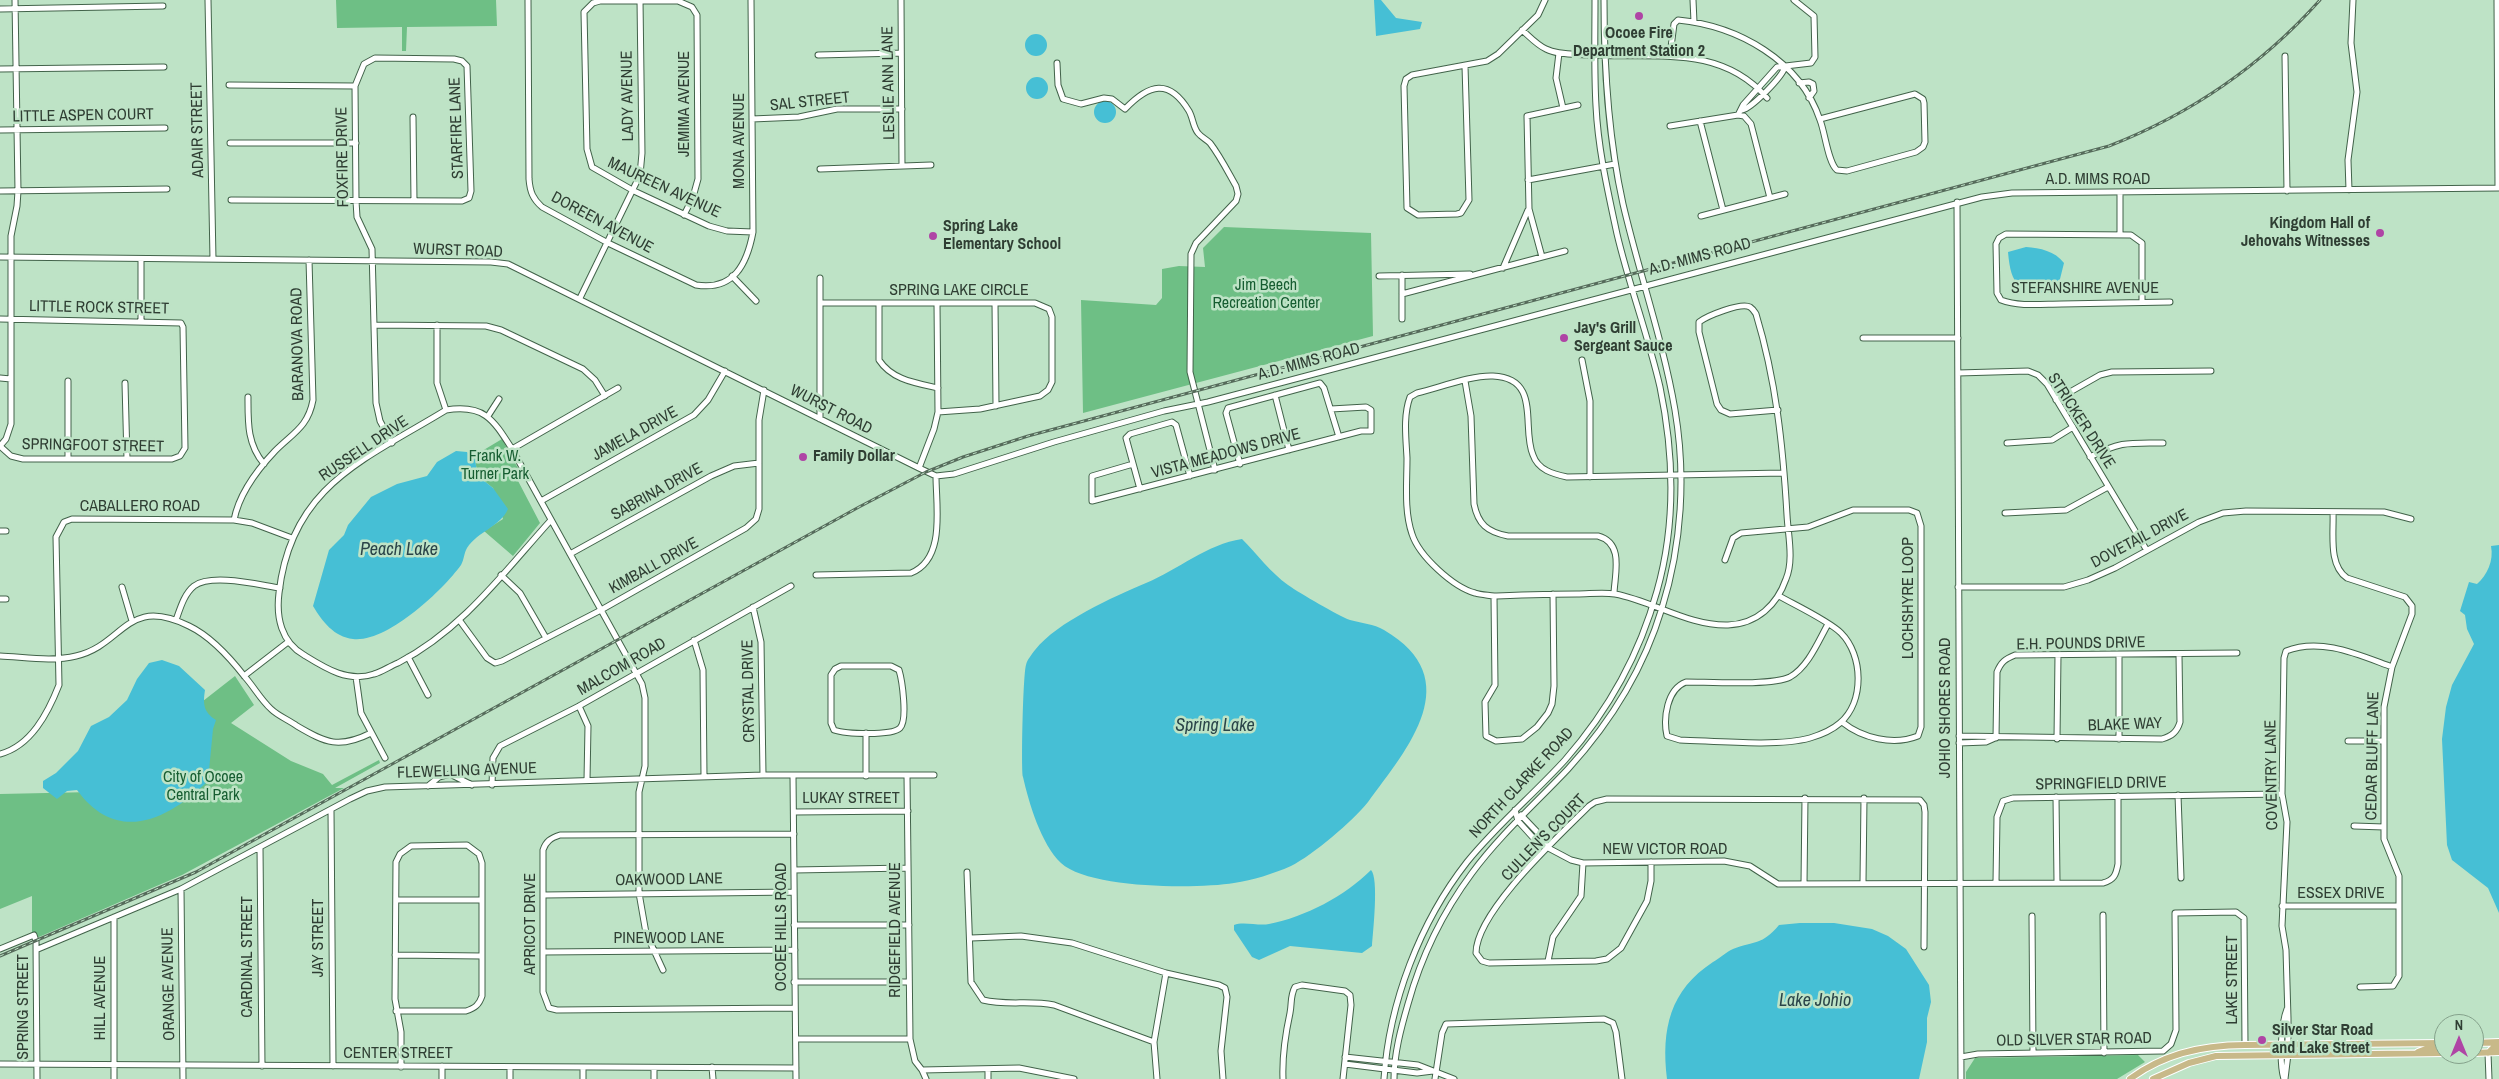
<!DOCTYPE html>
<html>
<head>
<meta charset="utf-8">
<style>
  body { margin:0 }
  #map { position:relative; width:2499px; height:1079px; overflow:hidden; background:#bee3c6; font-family:"Archivo Narrow",sans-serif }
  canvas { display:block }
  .north { position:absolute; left:2434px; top:1014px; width:50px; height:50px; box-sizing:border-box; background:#bee3c6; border:1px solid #85a18b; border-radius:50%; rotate:0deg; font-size:14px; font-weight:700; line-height:20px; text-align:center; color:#2f3e33 }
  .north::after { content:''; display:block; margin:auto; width:18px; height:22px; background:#af44a5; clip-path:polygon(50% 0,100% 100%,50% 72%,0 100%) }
</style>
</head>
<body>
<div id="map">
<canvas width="2499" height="1079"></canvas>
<div class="north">N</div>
</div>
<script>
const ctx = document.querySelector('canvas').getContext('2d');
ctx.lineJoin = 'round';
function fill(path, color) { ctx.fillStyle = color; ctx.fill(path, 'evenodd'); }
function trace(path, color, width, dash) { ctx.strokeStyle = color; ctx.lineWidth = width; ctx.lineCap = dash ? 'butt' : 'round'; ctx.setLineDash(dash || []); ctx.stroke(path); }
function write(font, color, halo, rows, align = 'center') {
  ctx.font = font + ' "Archivo Narrow",sans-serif'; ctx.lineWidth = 5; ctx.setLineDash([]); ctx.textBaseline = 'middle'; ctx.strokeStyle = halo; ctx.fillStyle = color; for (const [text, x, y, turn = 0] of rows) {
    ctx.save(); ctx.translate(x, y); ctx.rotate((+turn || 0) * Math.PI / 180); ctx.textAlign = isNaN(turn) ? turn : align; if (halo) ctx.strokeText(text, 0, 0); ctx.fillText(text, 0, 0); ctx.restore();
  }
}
const green = new Path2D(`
  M336,0H496L497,26L407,27L406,51H402V27L337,28Z
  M1224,227L1371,233L1373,336L1083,413L1081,300L1156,305L1162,298V269L1179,266L1205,267L1203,248Z
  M502,439L520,472L516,477L540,523L513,556L484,531L503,519L493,488L478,476L475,460L472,457Z
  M235,676L254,705L231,723L291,761L323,774L332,785L379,760L380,763L335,788H344L182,875L32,940V896L0,909V794L93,792L102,780Z
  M2138,1055L2145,1062L2117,1079H1966V1072L1975,1058Z`);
const water = new Path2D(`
  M1374,0H1381L1396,18L1422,22L1420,29L1376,36Z
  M1025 45a11 11 0 1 1 22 0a11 11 0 1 1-22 0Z
  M1026 88a11 11 0 1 1 22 0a11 11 0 1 1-22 0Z
  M1094 112a11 11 0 1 1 22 0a11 11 0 1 1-22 0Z
  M2026,247C2040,248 2055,251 2064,263L2058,287L2054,293C2019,292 2011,287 2008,252Z
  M456,451L467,452L475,460L478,476L493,488L508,509C500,527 478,531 467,548C464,553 464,560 461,565C442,591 387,643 353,639C334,637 322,621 313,606L329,550L344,535L348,525L371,497L397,484L427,476L437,462Z
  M1242,539C1257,554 1271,573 1288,585C1301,594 1337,615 1350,620C1361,623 1374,624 1384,630C1468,679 1408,748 1368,802C1353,821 1313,855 1291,866C1273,874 1253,880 1234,883C1197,889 1089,889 1061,863C1041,844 1029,803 1023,777C1021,767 1023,674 1026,665C1027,660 1032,654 1035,650C1057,622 1113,597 1146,583C1178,570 1207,544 1242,539Z
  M2499,545V913L2488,888L2452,860L2447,845L2442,739L2446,707L2452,685L2474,644L2467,629L2465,615L2460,611L2469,582L2477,584C2487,575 2494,561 2491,546Z
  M162,660L179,666L205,690C203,703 203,712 216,720L213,729L208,781C168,820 117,845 77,790L67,791L57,799L43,788V781L56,773L78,751L91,726L109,717L127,700L137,679L149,663Z
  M1371,870C1379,878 1373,932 1372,946L1362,953L1290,946L1259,960L1252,957L1234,930V925C1243,921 1258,926 1269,924C1305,917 1345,896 1371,870Z
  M1800,923H1834L1872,929L1888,936L1906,949L1929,985L1931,1002L1927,1018V1042L1919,1079H1667C1661,1029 1670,990 1713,962C1720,958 1726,952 1733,949C1756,940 1761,946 1779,925Z`);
const minor = new Path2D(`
  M208,0L213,259
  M528,0L529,179C530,192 533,199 542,207L608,243L696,285C734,291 747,264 753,232L751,0
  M901,0L902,166
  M1693,0L1694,22
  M2497,0L2498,188
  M0,9L163,6
  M1522,30C1530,37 1537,45 1546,49C1558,55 1574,54 1587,55C1651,59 1720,43 1767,98
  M1559,53L1556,78L1563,108
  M818,55L901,53
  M1670,55L1674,24L1678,20C1738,26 1800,60 1820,120C1825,132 1828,163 1837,170L1847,171L1916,152L1923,147L1925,142L1924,103L1923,99L1915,94L1820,119
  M2285,56L2287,191
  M1057,63L1058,85L1063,99L1081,104L1104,98L1112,99L1125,109C1149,84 1169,78 1189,111C1193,118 1193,127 1198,133C1201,137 1206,139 1210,143C1220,156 1228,172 1236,186L1238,194L1236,201L1196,243L1191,254L1190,372L1215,470
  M1465,66L1469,200L1461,213L1457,214L1418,215L1407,208L1404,86L1406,79L1412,75L1487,61L1498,54L1538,15L1545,0
  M0,69L164,67
  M1799,83L1809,82L1813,84L1814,91L1809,98
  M229,85L355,86
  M1742,110C1752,108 1782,77 1785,67
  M1738,115L1744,116L1751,124L1770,198
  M413,117L414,201
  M752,119L799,117L837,109H902
  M1700,121L1723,210
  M1670,126L1738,115L1743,105L1777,67L1811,63L1815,57L1814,16L1794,0
  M0,130L165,128
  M230,143H356
  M820,169L931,165
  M1528,180L1615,164
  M2349,190L2348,160L2357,92L2351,43L2353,0
  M0,191L167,189
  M2120,193V234
  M231,200L462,201L469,198L471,191L467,66L462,61L454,59L375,58L364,64L355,86L356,201L357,217L372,249L376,403L380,421L392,443
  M1957,202L1961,1079
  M684,215L693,197L698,179L697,15L692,7L678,1H600L593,3L584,12L587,149L592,167L634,191L709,226L727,231L753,232
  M1701,216L1785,194
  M0,257L491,262L508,264L919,468L936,476L954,474L1054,442L1164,411L1208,402L1982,197L2012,193L2499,188
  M1542,257L1529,209L1527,116L1578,105
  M141,259V322
  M1503,268L1528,210
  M1402,275V319
  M732,276L756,301
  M1379,276L1470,274
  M1402,294L1565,251
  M580,298L640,175L642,153L640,0
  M2142,302V243L2131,235L2006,234L1999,238L1996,244L1997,293L2001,300C2019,307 2043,304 2062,304C2098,303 2134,303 2170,302
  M821,303H1035L1049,309L1052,317V382L1048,390L1040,396L980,409L938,412
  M879,303V360C892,380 916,383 938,388
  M995,303L996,406
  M0,319L181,323L183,327L185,448L180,456L172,459H23L11,456L0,446
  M374,325L486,326L501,330L583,369L595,380L605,396
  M437,325V383L446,410
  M1863,338H1958
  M1582,360L1590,401V477
  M1958,373L2028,371L2038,375L2047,384L2146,549
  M0,378L11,379
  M68,381V459
  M1465,381L1471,416L1474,504C1478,524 1487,532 1508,536H1598C1624,543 1615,573 1614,593
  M125,383L127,459
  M1275,395L1289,450
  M248,397C248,422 247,444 264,464
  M2056,400L2100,375L2112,372L2211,371
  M1778,410L1730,414L1721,410L1717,404L1699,332V322C1707,316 1741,302 1750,307C1753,309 1754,311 1756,314C1776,380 1783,446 1787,515C1788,535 1794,560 1786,579C1777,605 1757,624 1728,625C1688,626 1653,601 1615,594C1603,592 1589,594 1577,594C1549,594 1522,595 1494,596C1488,595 1481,595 1475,593C1453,587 1419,556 1412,534C1404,511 1407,483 1407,458C1406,438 1403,416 1410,397L1417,393C1439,388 1471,375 1493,376C1542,378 1521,428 1533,455C1538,470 1553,474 1567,477L1784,473
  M488,416L499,399
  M820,419V278
  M2007,443L2052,440L2073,427
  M0,446L6,439L11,424V236L17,206L18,191L15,0
  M512,449L618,388
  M2090,457C2121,441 2129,443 2163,443
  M1133,464L1092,476V501L1361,431H1371V410L1366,407L1331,409
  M1240,464L1226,413L1228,408L1320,383L1324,388L1339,437
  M919,468L934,429L938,412L937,303
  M1140,489L1126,438L1130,434L1172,422L1176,425L1190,476
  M541,501L694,415L708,400L725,371
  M2333,512C2334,533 2328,565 2347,578L2405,597L2412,606V614L2392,667L2384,707V839L2399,876V976L2393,986L2360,987
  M2005,513L2066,510L2108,487
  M234,520C239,494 257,470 275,451C293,433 308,427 313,400L309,260
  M551,520C504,572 462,630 398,663C390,666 382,672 374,674C348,683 325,668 304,655C281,642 276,617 279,593C291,486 364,460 446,410C484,404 493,419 512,449L642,684L645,698V766L639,792V893L646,933L663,970
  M0,531H6
  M570,554L711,476L734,466L759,463
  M1725,560L1733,538L1741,533L1808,527L1853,510H1909L1917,513L1921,526V727L1918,736C1893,746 1862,738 1842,722
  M501,575L520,593L546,638
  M816,575L911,573C946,559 936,507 936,476
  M122,587L132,621
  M1958,587H2064L2088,580L2115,568L2199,522L2223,513L2246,511L2384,512L2411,519
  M1494,596L1495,685L1485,702L1486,736L1496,741L1522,739L1537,727L1548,713L1552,704L1554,686L1553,594
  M1779,596C1795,605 1829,621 1841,633C1863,655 1865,701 1840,723C1832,730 1820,735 1810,738C1778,747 1715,741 1680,740L1667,736C1663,718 1667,689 1686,682C1709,682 1772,686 1790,677C1808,667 1818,642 1828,624
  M0,599H6
  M753,607L761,642L763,775
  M176,620C180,609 184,594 194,586C212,573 259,585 280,588
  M460,621L487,658L495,663L502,661L601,610L746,528L756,519L759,509V420L764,390
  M694,640L703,670L704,777
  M2119,655V739
  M0,656C24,657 53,662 76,656C124,645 126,595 189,626C210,636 231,659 245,677C254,687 261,700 271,709C278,716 289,720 297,726C326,743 339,749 371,733
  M408,657L428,695
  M841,666H891L899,670C902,680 908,720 900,728C892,736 845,734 834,730L831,723V675L835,669Z
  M244,676L288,642
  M356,677L361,713L385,758
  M579,706L588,726L587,780
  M866,733V776
  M1959,736L2162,739C2172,736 2177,732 2180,722L2179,655
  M1996,738L1997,672C2001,662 2005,659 2015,655L2237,653
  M2057,739L2058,655
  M2348,741H2384
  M1959,743L1986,742L1995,738
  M0,754C31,746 48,713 59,685L56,537L64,522L72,519L234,520L252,523L292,538
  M907,775L910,1039L915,1061L922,1070L926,1079
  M793,776L796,1079
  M492,785L493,758L500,746L579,706L791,586
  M428,786L439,777L450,774L472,785
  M2178,795L2181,878
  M2056,797L2057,882
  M331,810L333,1066
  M1515,810L1518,821L1537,842L1571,860L1583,863L1724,861L1750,866L1778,884L2103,883C2114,880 2116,875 2118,864V796
  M794,812L908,811
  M1521,815L1542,837L1547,847
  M2354,826L2384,827
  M794,834L560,835C551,838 546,841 543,850V992L549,1008L557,1010L795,1008
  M260,847L262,1066
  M1651,862V881L1647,901L1621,948L1607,959L1596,961L1489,963L1482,961L1476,953C1476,912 1559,836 1589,806L1595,802L1607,799L1920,800L1924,805L1925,812L1924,947
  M794,870L908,868
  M967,872L971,982L983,1000C1006,1006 1030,1000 1054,1005L1154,1042
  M1863,882L1864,798
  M1996,882L1997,817L2003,801L2013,798L2282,794
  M1804,884L1805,798
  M181,889L183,1079
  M544,895L794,892
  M396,900H482
  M2282,906H2399
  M2103,915L2104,1053
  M2032,916L2033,1053
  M114,917V1079
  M794,925H909
  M971,938L1021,936L1072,943L1166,973L1219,985L1225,988L1227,997L1221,1051L1223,1079
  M0,949L34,935L36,941L37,1079
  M38,949L181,889L350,799L367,791L385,787L763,775H934
  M543,952L795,950
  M395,955L482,956
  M1548,961L1553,937L1581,896L1583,863
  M794,982H909
  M396,1011H466C475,1008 479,1005 482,996V863L479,854L467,845L411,846L400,854L396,862L395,999L401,1032V1067
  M796,1039H910
  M2488,1053L2489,1079
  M1345,1057L1418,1065L1454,1079
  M1961,1057L1978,1054L2163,1051L2171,1044L2176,1030L2175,913L2236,912L2244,918L2245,1045
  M0,1064L796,1068
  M1345,1064L1417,1073L1433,1071
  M442,1066V1079
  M510,1067V1079
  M712,1067L713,1079
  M583,1068V1079
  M654,1068V1079
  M988,1069V1079
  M922,1070L1019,1068L1074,1079
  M1157,1079L1154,1042L1166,973
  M1283,1079C1282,1055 1285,1036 1290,1013C1292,1003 1290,996 1295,987L1302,985L1345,991L1350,995L1351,1005L1343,1079
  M1384,1079C1389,1003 1420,922 1467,862C1497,825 1533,795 1565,760C1608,711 1640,653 1657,591C1676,524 1674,454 1660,387C1648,335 1629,285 1617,234C1608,192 1598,149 1596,106C1594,71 1595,35 1595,0
  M1394,1079C1394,1054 1401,1028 1408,1004C1421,957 1443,912 1472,873C1500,835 1536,803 1568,769C1610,723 1644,668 1662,608C1682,544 1686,475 1675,410C1663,340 1639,273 1623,204C1608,136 1604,70 1604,0
  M1435,1079L1442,1033L1446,1024L1604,1019L1613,1023L1616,1032L1622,1079
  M2284,1079C2279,1063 2281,1024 2287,1009
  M2285,1079L2288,1054V1018L2286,950L2282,926L2287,822L2282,794L2284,658L2286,651C2321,637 2359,655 2392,667`);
const major = new Path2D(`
  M2474,1043L2499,1042
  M2418,1052L2426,1049L2444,1048
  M2474,1053L2499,1052
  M2488,1053L2493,1048L2499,1047
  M2130,1079C2163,1054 2204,1045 2245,1045L2444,1043
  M2153,1079L2189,1063L2216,1056L2444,1053`);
const rail = new Path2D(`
  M0,956L196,872L859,507L926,472L963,457L1028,436L2109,146C2191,114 2261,66 2320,0`);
const markers = [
  [1639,16,5,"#af44a5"],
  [2380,233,5,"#af44a5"],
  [933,236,5,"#af44a5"],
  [1564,338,5,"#af44a5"],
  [803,457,5,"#af44a5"],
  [2262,1040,5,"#af44a5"]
];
const poiNames = [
  ["Ocoee Fire",1639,34,"center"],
  ["Department Station 2",1639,52,"center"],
  ["Kingdom Hall of",2370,224,"right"],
  ["Jehovahs Witnesses",2370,242,"right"],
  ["Spring Lake",943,227],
  ["Elementary School",943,245],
  ["Jay's Grill",1574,329],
  ["Sergeant Sauce",1574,347],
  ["Family Dollar",813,457],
  ["Silver Star Road",2272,1031],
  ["and Lake Street",2272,1049]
];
const streetNames = [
  ["LESLIE ANN LANE",889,83,-91],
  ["LADY AVENUE",628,96,-91],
  ["SAL STREET",810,102,-6],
  ["JEMIMA AVENUE",685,104,-90],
  ["LITTLE ASPEN COURT",83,116,-1],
  ["STARFIRE LANE",457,128,-92],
  ["ADAIR STREET",198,130,-91],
  ["MONA AVENUE",740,141,-90],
  ["FOXFIRE DRIVE",343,157,-91],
  ["A.D. MIMS ROAD",2098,180],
  ["MAUREEN AVENUE",664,188,25],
  ["DOREEN AVENUE",602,223,28],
  ["WURST ROAD",458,251,2],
  ["A.D. MIMS ROAD",1700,257,-15],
  ["STEFANSHIRE AVENUE",2085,289],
  ["SPRING LAKE CIRCLE",959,291],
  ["LITTLE ROCK STREET",99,308,1],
  ["BARANOVA ROAD",298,344,-91],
  ["A.D. MIMS ROAD",1309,362,-15],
  ["WURST ROAD",831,410,27],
  ["STRICKER DRIVE",2081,421,57],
  ["JAMELA DRIVE",635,434,-29],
  ["SPRINGFOOT STREET",93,446,1],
  ["RUSSELL DRIVE",364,449,-34],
  ["VISTA MEADOWS DRIVE",1226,454,-15],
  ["SABRINA DRIVE",657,492,-29],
  ["CABALLERO ROAD",140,507],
  ["DOVETAIL DRIVE",2140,539,-28],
  ["KIMBALL DRIVE",654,566,-29],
  ["LOCHSHYRE LOOP",1909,598,-90],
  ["E.H. POUNDS DRIVE",2081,644,-1],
  ["MALCOM ROAD",622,667,-30],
  ["CRYSTAL DRIVE",749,691,-91],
  ["JOHIO SHORES ROAD",1946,708,-90],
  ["BLAKE WAY",2125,725,-2],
  ["CEDAR BLUFF LANE",2373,756,-89],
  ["FLEWELLING AVENUE",467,771,-2],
  ["COVENTRY LANE",2272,775,-91],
  ["NORTH CLARKE ROAD",1522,783,-47],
  ["SPRINGFIELD DRIVE",2101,784,-1],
  ["LUKAY STREET",851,799],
  ["CULLEN'S COURT",1544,838,-46],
  ["NEW VICTOR ROAD",1665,850],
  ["OAKWOOD LANE",669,880,-1],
  ["ESSEX DRIVE",2341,894],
  ["APRICOT DRIVE",531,924,-90],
  ["OCOEE HILLS ROAD",782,927,-90],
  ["RIDGEFIELD AVENUE",896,930,-90],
  ["JAY STREET",319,938,-90],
  ["PINEWOOD LANE",669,939],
  ["CARDINAL STREET",248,957,-90],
  ["LAKE STREET",2233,980,-90],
  ["ORANGE AVENUE",169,984,-91],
  ["HILL AVENUE",101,998,-90],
  ["SPRING STREET",24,1007,-90],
  ["OLD SILVER STAR ROAD",2074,1040,-1],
  ["CENTER STREET",398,1054]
];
const parkNames = [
  ["Jim Beech",1266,286],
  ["Recreation Center",1266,304],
  ["Frank W.",495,457],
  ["Turner Park",495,475],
  ["City of Ocoee",203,778],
  ["Central Park",203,796]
];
const waterNames = [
  ["Peach Lake",399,550],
  ["Spring Lake",1215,726],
  ["Lake Johio",1815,1001]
];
fill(green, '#6ebf85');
fill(water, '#46bfd5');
trace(minor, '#42634a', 7);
trace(major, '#fff', 8);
trace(minor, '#fff', 5);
trace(major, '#c8b989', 6);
trace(rail, '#566b5b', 3);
trace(rail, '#bee3c6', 1, [4]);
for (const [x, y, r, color] of markers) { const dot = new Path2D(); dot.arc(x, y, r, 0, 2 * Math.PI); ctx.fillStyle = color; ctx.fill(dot); trace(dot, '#bee3c6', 2); }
write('bold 16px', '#2f3e33', '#bee3c6', poiNames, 'left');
write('16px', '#2f3e33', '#bee3c6', streetNames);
write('16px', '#165d31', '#bee3c6', parkNames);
write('italic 18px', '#2a4449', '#bee3c6', waterNames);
</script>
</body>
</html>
